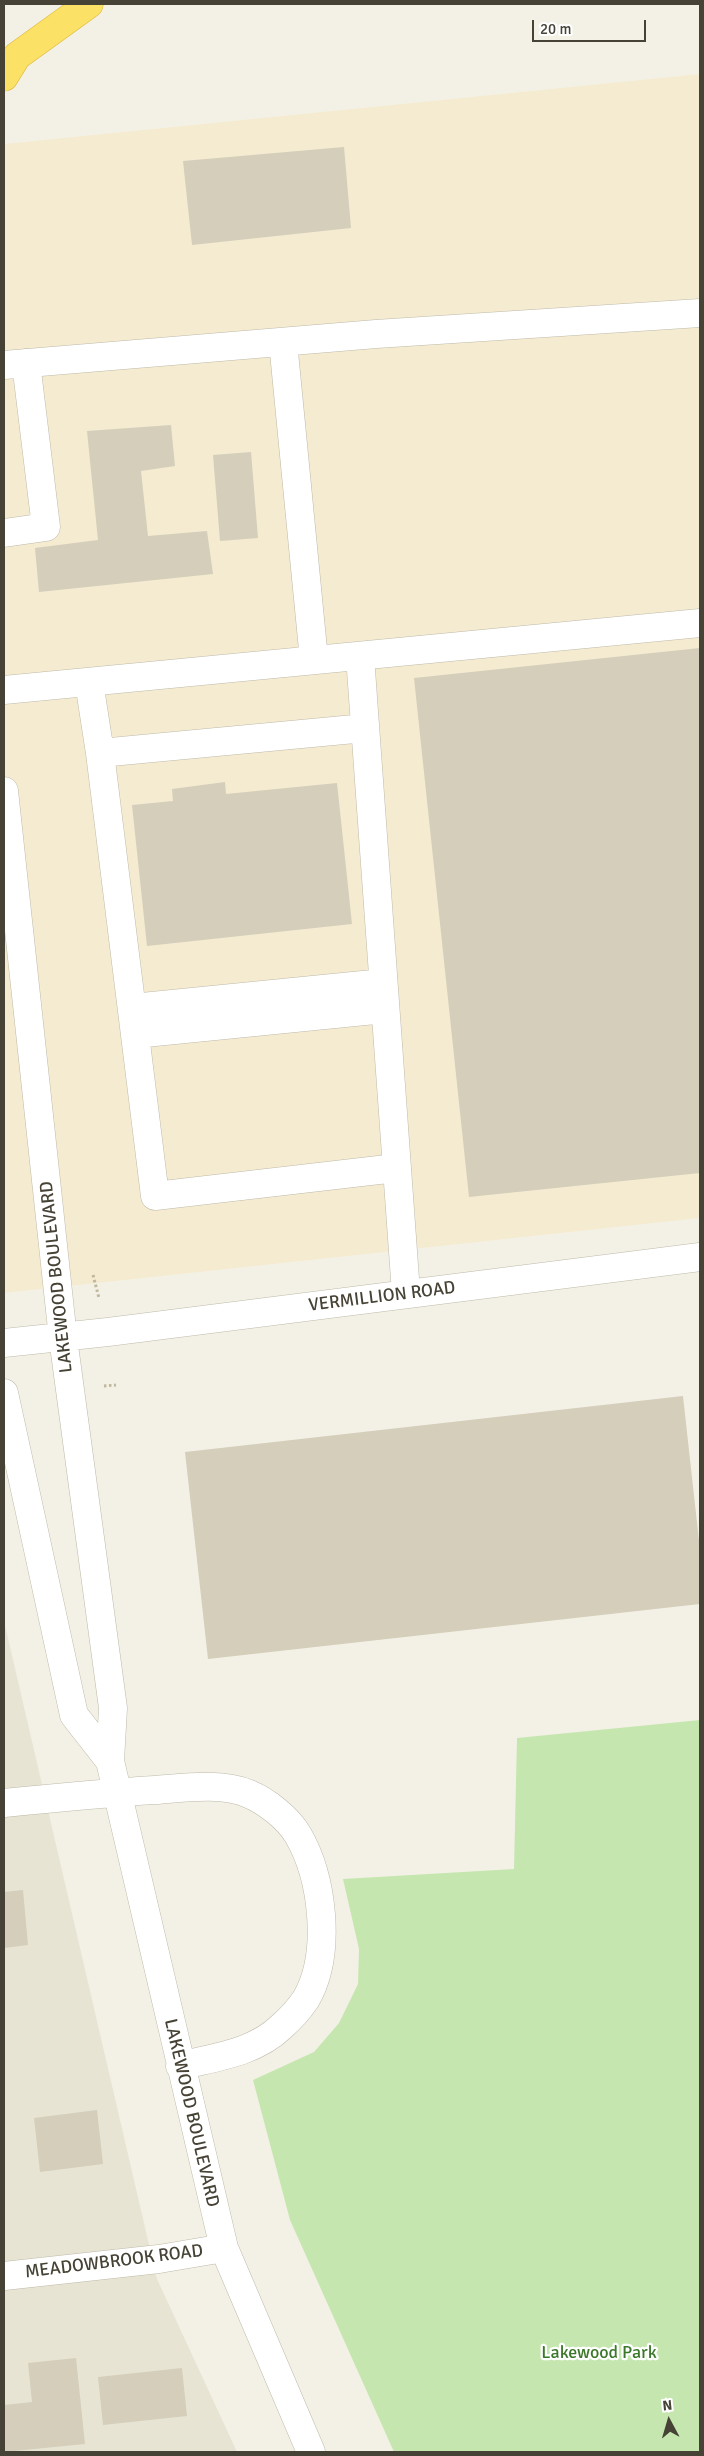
<!DOCTYPE html>
<html>
<head>
<meta charset="utf-8">
<style>
  body { margin:0 }
  #map { position:relative; width:704px; height:2456px; overflow:hidden; background:#f3f1e6; font-family:Signika,sans-serif }
  canvas { display:block }
  .frame { position:absolute; inset:0; border:5px solid #464235; pointer-events:none }
  .north { position:absolute; left:644px; top:2396px; width:50px; height:50px; -webkit-text-stroke:4px #fff; paint-order:stroke; rotate:354deg; font-size:14px; font-weight:700; line-height:20px; text-align:center; color:#464235 }
  .north::after { content:''; display:block; margin:auto; width:18px; height:22px; background:#464235; clip-path:polygon(50% 0,100% 100%,50% 72%,0 100%) }
  .scale { position:absolute; left:532px; top:20px; width:114px; height:22px; box-sizing:border-box; border:2px solid #464235; border-top:0; padding-left:6px; font-size:15px; line-height:18px; white-space:nowrap; color:#464235; -webkit-text-stroke:4px #fff; paint-order:stroke }
</style>
</head>
<body>
<div id="map">
<canvas width="704" height="2456"></canvas>
<div class="frame"></div>
<div class="north">N</div>
<div class="scale">20 m</div>
</div>
<script>
const ctx = document.querySelector('canvas').getContext('2d');
ctx.lineJoin = 'round';
function fill(path, color) { ctx.fillStyle = color; ctx.fill(path, 'evenodd'); }
function trace(path, color, width, dash) { ctx.strokeStyle = color; ctx.lineWidth = width; ctx.lineCap = dash ? 'butt' : 'round'; ctx.setLineDash(dash || []); ctx.stroke(path); }
function write(font, color, halo, rows, align = 'center') {
  ctx.font = font + ' Signika,sans-serif'; ctx.lineWidth = 4.5; ctx.setLineDash([]); ctx.textBaseline = 'middle'; ctx.strokeStyle = halo; ctx.fillStyle = color; for (const [text, x, y, turn = 0] of rows) {
    ctx.save(); ctx.translate(x, y); ctx.rotate((+turn || 0) * Math.PI / 180); ctx.textAlign = isNaN(turn) ? turn : align; if (halo) ctx.strokeText(text, 0, 0); ctx.fillText(text, 0, 0); ctx.restore();
  }
}
const residential = new Path2D(`
  M4,1621L157,2279L237,2452H4Z`);
const commercial = new Path2D(`
  M700,74V1218L4,1293V144Z`);
const green = new Path2D(`
  M700,1720V2452H394L290,2220L253,2080L314,2052L339,2023L358,1984L359,1949L343,1879L514,1869L517,1738Z`);
const building = new Path2D(`
  M344,147L351,228L192,245L183,161Z
  M171,425L175,466L141,471L148,536L207,531L213,574L39,592L35,548L98,540L87,431Z
  M251,452L258,538L220,541L213,455Z
  M700,648V1173L469,1197L414,678Z
  M225,782L226,794L337,783L352,924L147,946L132,805L173,801L172,789Z
  M683,1396L700,1550V1604L208,1659L185,1452Z
  M23,1890L28,1945L4,1948V1892Z
  M97,2110L103,2164L40,2172L34,2118Z
  M76,2358L85,2444L4,2452V2405L32,2402L28,2363Z
  M182,2368L187,2416L103,2425L98,2377Z`);
const path = new Path2D(`
  M93,1275L99,1298
  M104,1386L116,1385`);
const minor = new Path2D(`
  M283,342L314,660
  M4,365L376,334L700,313
  M4,533L46,527L26,363
  M360,656L406,1293
  M89,682L100,753L365,728
  M4,690L700,623
  M100,753L155,1196L396,1168
  M4,791L63,1338L113,1708L110,1761L224,2248L311,2452
  M132,1008L383,983
  M135,1034L385,1009
  M4,1343L108,1332L700,1257
  M4,1393L74,1715L110,1761
  M4,1803C54,1798 104,1793 155,1790C182,1788 223,1782 249,1794C266,1801 288,1818 298,1835C323,1878 332,1954 306,1999C300,2008 289,2020 281,2027C254,2053 215,2057 180,2066
  M4,2276L159,2259L224,2248`);
const highway = new Path2D(`
  M4,77L17,56L89,4`);
const streetNames = [
  ["LAKEWOOD BOULEVARD",57,1277,-96],
  ["VERMILLION ROAD",382,1297,-7],
  ["LAKEWOOD BOULEVARD",191,2113,77],
  ["MEADOWBROOK ROAD",114,2262,-7]
];
const parkNames = [
  ["Lakewood Park",599,2353]
];
fill(residential, '#e7e4d4');
fill(commercial, '#f5ebd1');
fill(green, '#c5e7af');
fill(building, '#d4cebb');
trace(minor, '#bebaa9', 29);
trace(highway, '#dcb837', 29);
trace(path, '#c0b89a', 3, [2.5, 2.5]);
trace(minor, '#fff', 28);
trace(highway, '#fce167', 28);
write('18px', '#464235', '#fff', streetNames);
write('18px', '#3b7729', '#fff', parkNames);
</script>
</body>
</html>
